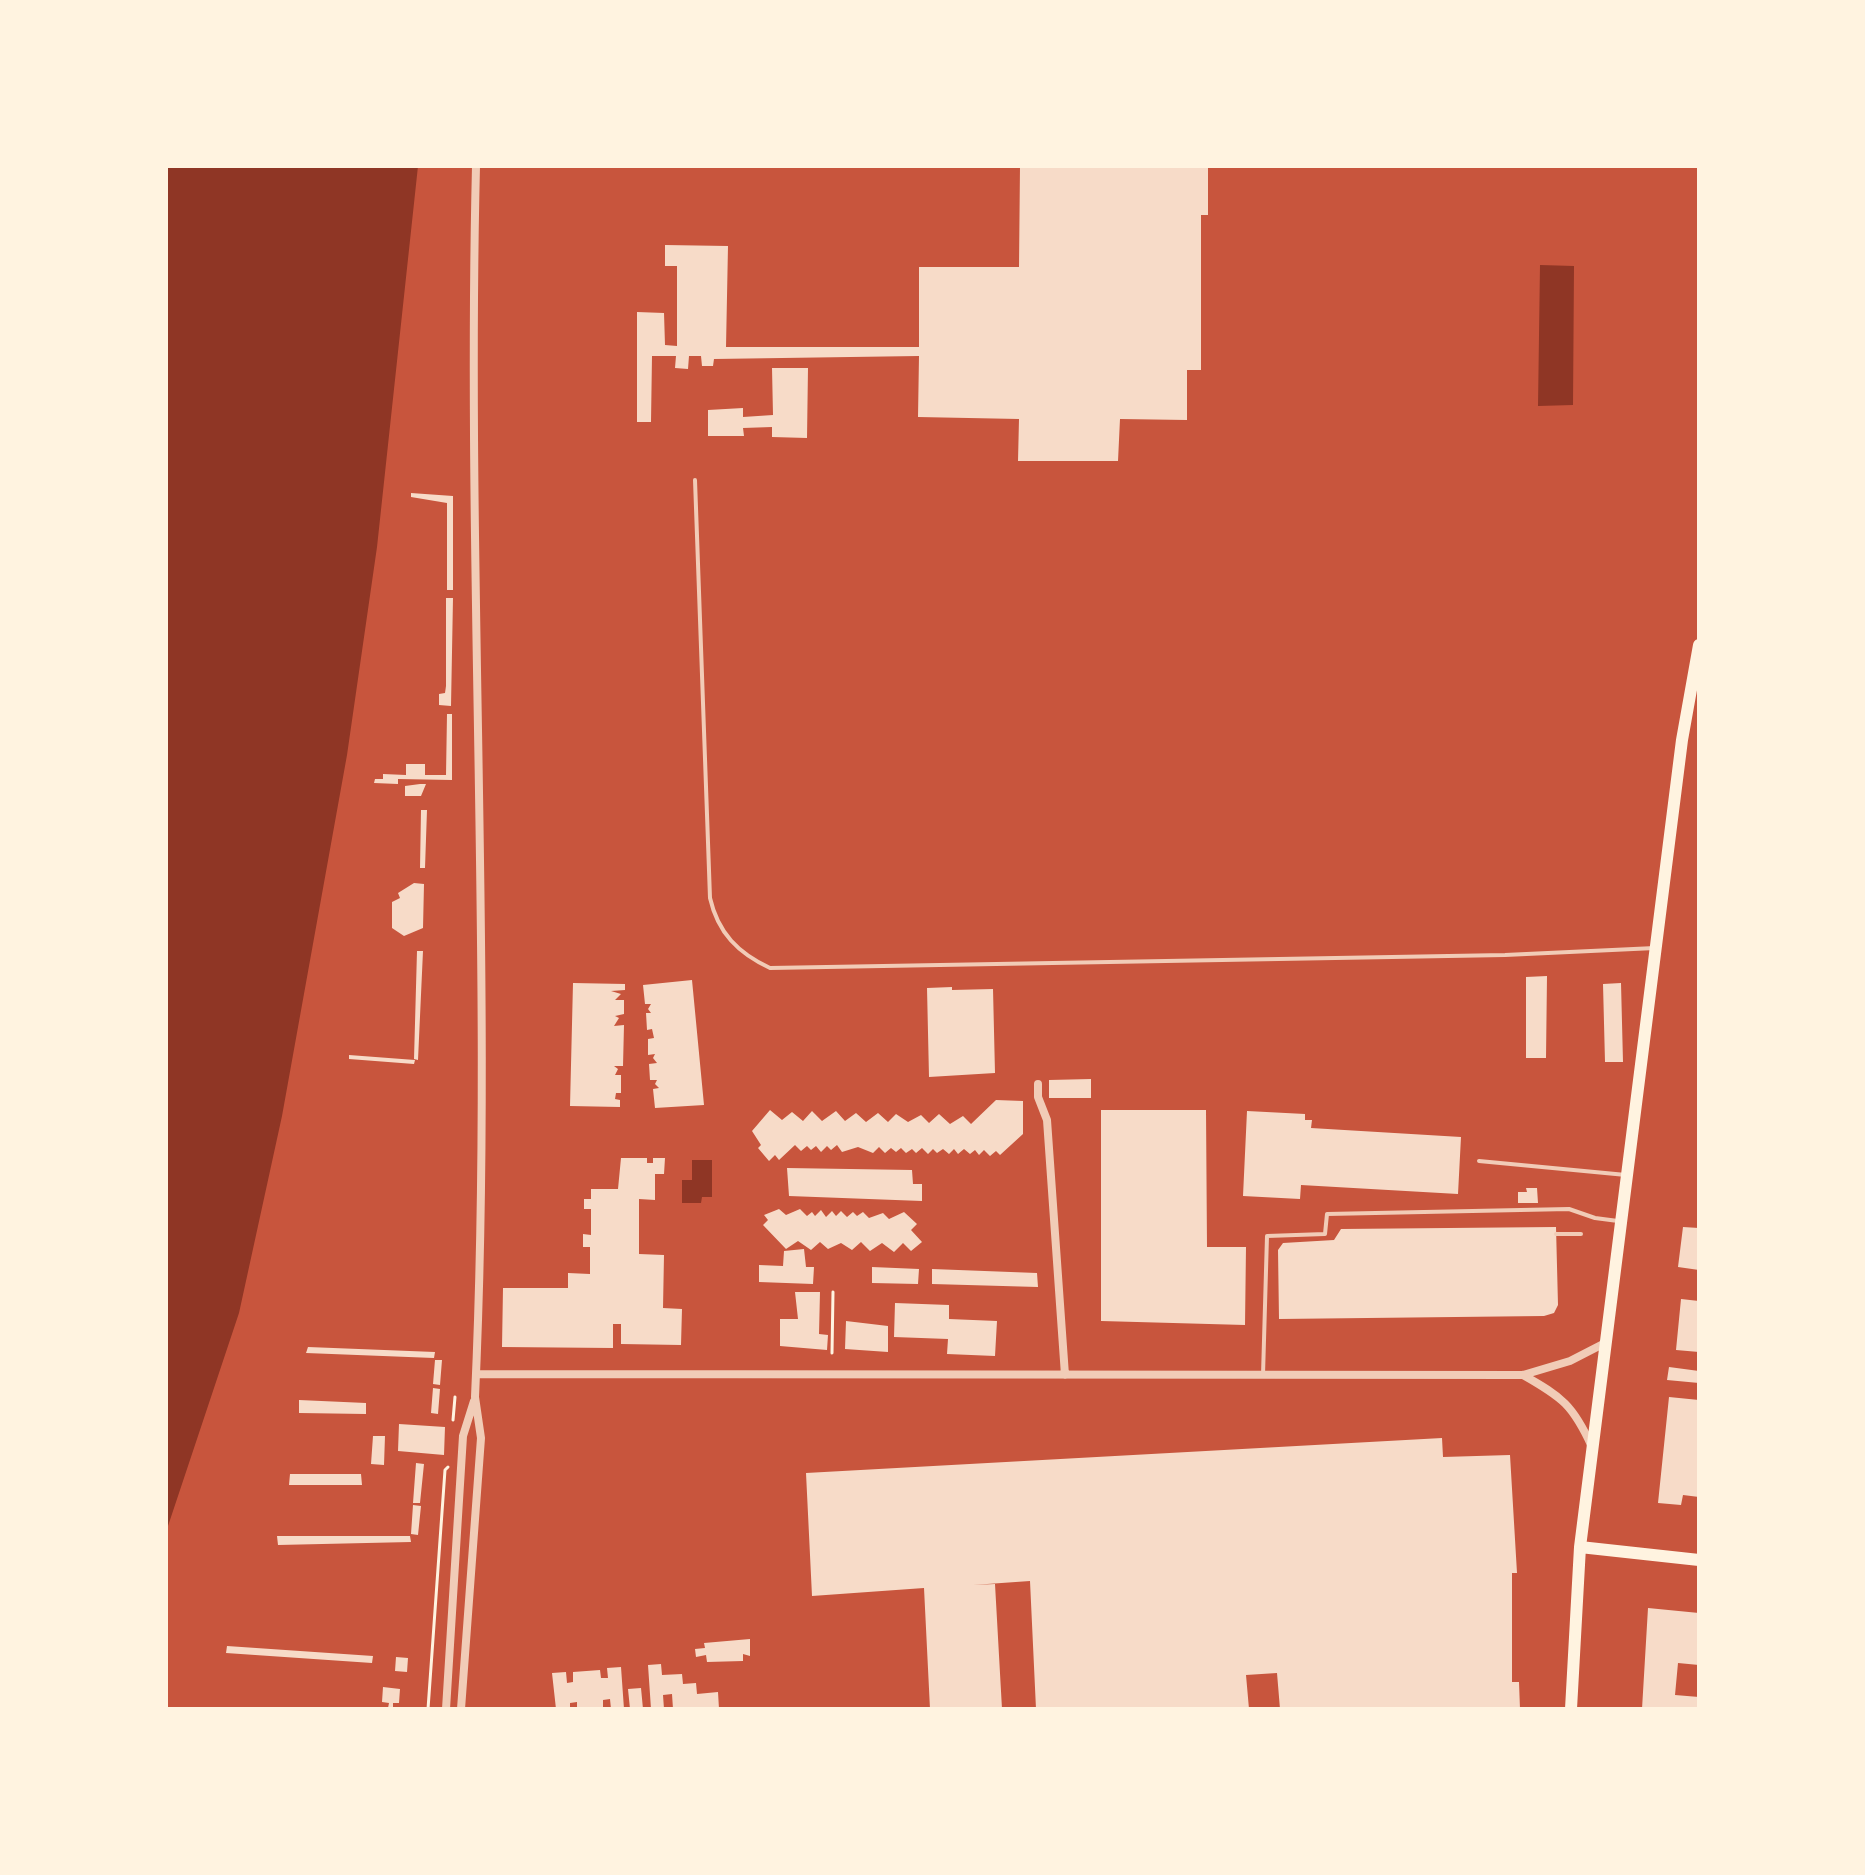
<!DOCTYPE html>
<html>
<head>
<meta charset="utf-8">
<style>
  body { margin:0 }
  #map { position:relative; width:1865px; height:1875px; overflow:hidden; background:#c8553d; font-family:Karla,sans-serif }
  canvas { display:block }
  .frame { position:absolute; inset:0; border:168px solid #fff3e0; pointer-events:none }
</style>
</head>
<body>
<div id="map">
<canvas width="1865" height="1875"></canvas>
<div class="frame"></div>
</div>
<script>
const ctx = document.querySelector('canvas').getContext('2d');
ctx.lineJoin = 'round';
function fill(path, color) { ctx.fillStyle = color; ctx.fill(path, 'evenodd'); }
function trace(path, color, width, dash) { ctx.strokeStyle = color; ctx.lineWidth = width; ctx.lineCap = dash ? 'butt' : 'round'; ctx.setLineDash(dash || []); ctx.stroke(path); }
const water = new Path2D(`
  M166,166H418L377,547L347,755L282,1116L239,1313L166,1532Z
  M1540,265L1574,266L1573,405L1538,406Z
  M692,1160H712V1197H702L701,1203H682V1180H692Z`);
const building = new Path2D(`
  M1020,166H1208V215H1201V370H1187V420L1120,419L1118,461H1018L1019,419L918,417L919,356L714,359L713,366H702L701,356H689L688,369L675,368L676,356H652L651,422H637V312L664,313L665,345L677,346V266H665V245L728,246L726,347H919V267H1019Z
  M772,368H808L807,438L772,437V427L743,428L744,436H708V410L743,408V417L773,415Z
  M411,493L453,496V590H447V503L411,497Z
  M446,598H453L451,706L439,705V694L445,693L446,686Z
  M447,714H452V780L398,779V784L374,783L375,779H383V774L406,775V764H425V775H446Z
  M420,784H426L421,796H405V786Z
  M421,810H427L425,868H420Z
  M414,883L424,884L423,928L404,936L392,928V902L400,898L398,893Z
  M417,951H423L418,1060L414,1059Z
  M1547,976L1546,1058H1526V977Z
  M692,980L704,1105L655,1108L653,1089L659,1088L655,1084L657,1080H650L649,1064L657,1063L653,1058L655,1054L648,1055V1039L654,1038L652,1029L647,1030L646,1013H651L648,1009L651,1004H645L643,985Z
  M573,983L625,984V990L611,991L621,994L615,1000H624V1014L615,1016L619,1018L614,1026L624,1025L623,1066H614L618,1069L615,1075H621V1093H616L615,1099L620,1100V1107L570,1106Z
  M1621,983L1623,1062H1605L1603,984Z
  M952,987V990L993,989L995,1073L929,1077L927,988Z
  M349,1055L415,1060L414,1064L349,1059Z
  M1091,1079V1098H1049V1080Z
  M996,1100L1023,1101V1134L1000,1155L996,1151L990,1156L984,1150L979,1155L975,1150L970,1154L964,1149L958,1154L954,1149L949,1154L943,1149L937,1153L933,1149L928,1154L922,1148L916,1153L912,1149L906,1153L901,1148L896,1152L891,1148L885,1153L879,1147L873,1153L858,1147L842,1152L837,1145L831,1150L827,1146L821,1152L816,1146L811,1150L807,1146L801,1151L795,1145L779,1160L775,1155L769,1161L758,1148L761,1145L752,1131L770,1110L782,1120L792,1112L803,1121L812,1111L822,1121L836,1111L845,1121L856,1113L866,1122L878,1113L888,1122L896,1114L908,1122L921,1115L929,1123L939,1114L950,1124L963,1116L971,1124Z
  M1101,1110H1206L1207,1247H1246L1245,1325L1101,1321Z
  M1247,1111L1305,1114V1120H1312L1311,1128L1461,1137L1458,1194L1301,1185L1300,1199L1243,1196Z
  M621,1158H647V1163H653V1158H665L664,1174H655V1200L639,1199V1254L664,1255L663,1308L682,1309L681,1345L621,1344V1324H613V1348L502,1347L503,1288H568V1273L590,1274V1247H583V1234L591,1235V1209H584V1199H591V1189H618Z
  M787,1168L912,1170L913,1184H922V1201L789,1196Z
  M1526,1188H1537L1538,1203H1518V1192H1527Z
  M779,1209L786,1215L800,1209L807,1216L812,1212L815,1216L821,1210L826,1217L832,1211L836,1216L841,1211L847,1217L853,1212L857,1216L863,1212L869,1218L883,1213L889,1219L904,1212L917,1224L911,1230L922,1242L911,1251L903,1243L894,1252L882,1243L870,1251L861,1242L852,1250L841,1243L828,1249L820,1242L811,1250L798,1241L786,1249L763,1225L768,1220L764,1215Z
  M1556,1227L1558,1305L1554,1313L1544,1316L1279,1319L1278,1250L1283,1243L1334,1240L1341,1229Z
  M1683,1227L1699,1228V1270L1678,1267Z
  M804,1249L806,1267H814L813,1284L759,1282V1265L783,1266L784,1251Z
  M872,1267L919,1269L918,1284L872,1283Z
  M932,1269L1037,1273L1038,1287L932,1284Z
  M795,1292H820L819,1334L828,1335L827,1350L780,1346V1319H798Z
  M1681,1299L1699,1301V1352L1676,1350Z
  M895,1303L949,1305V1319L997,1321L995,1356L947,1354L948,1339L894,1337Z
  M846,1321L888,1326V1352L845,1349Z
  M308,1347L435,1352L434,1358L306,1353Z
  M435,1360H442L440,1385L433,1384Z
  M1669,1367L1699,1371V1383L1667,1380Z
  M433,1388L440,1389L438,1414L431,1413Z
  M1669,1397L1699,1400V1497L1683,1495L1681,1505L1658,1503Z
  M299,1400L366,1403V1414L299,1413Z
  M399,1424L445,1427L444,1455L398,1451Z
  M373,1436H385L384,1465L371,1464Z
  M1442,1438L1443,1457L1510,1455L1517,1573H1512V1682H1519L1520,1709H1280L1277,1673L1246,1675L1249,1709H1036L1030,1581L973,1585L995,1584L1002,1709H930L924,1588L812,1596L806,1473Z
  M416,1463L424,1464L420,1503H413Z
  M290,1474H361L362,1485H289Z
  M413,1505L421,1506L418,1535L411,1534Z
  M277,1536H410L411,1542L278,1545Z
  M1648,1608L1699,1613V1665L1678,1663L1675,1695L1699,1697V1709H1642Z
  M750,1639V1656L743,1654V1661L707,1662L706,1655L696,1657L695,1649L705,1648L704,1643Z
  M227,1646L373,1656L372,1663L226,1653Z
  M396,1657L408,1658L407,1672L395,1671Z
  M661,1664L662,1675L682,1674L683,1684L696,1683L697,1694L718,1692L719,1709H673L672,1694L663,1695L664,1709H651L648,1665Z
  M621,1667L624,1709H611L610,1699L603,1700V1709H577V1702L570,1703V1709H556L552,1673L566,1672L567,1683L573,1682V1672L600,1670L601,1678H608L607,1668Z
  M383,1687L400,1689L399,1703H393V1708H388L389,1703L382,1702Z
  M641,1688L643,1709H630L628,1689Z`);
const path = new Path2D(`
  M832,1353L833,1292
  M453,1420L455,1397
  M428,1709L445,1470L448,1467`);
const service = new Path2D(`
  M695,480L710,898C718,933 738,953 770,968L1505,955L1655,948
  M1479,1161L1626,1175
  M1556,1234H1581
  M1263,1375L1267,1236L1325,1234L1327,1214L1569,1209L1595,1218L1618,1221`);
const minor = new Path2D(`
  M1038,1084V1097L1047,1120L1065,1375
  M476,1374L1523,1375L1570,1361L1605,1343
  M1523,1375C1562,1397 1573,1405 1592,1447
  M446,1709L463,1436L474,1401
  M461,1709L481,1438L475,1397C494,987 466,576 476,166`);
const secondary = new Path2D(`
  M1580,1547L1699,1560
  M1571,1709L1580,1547L1682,740L1699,645`);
fill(water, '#8f3625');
fill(building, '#f7dbc8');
trace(path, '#fff3e0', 3);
trace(service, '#f1ccb7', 4);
trace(minor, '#f1ccb7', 8);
trace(secondary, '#fff3e0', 12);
</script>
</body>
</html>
